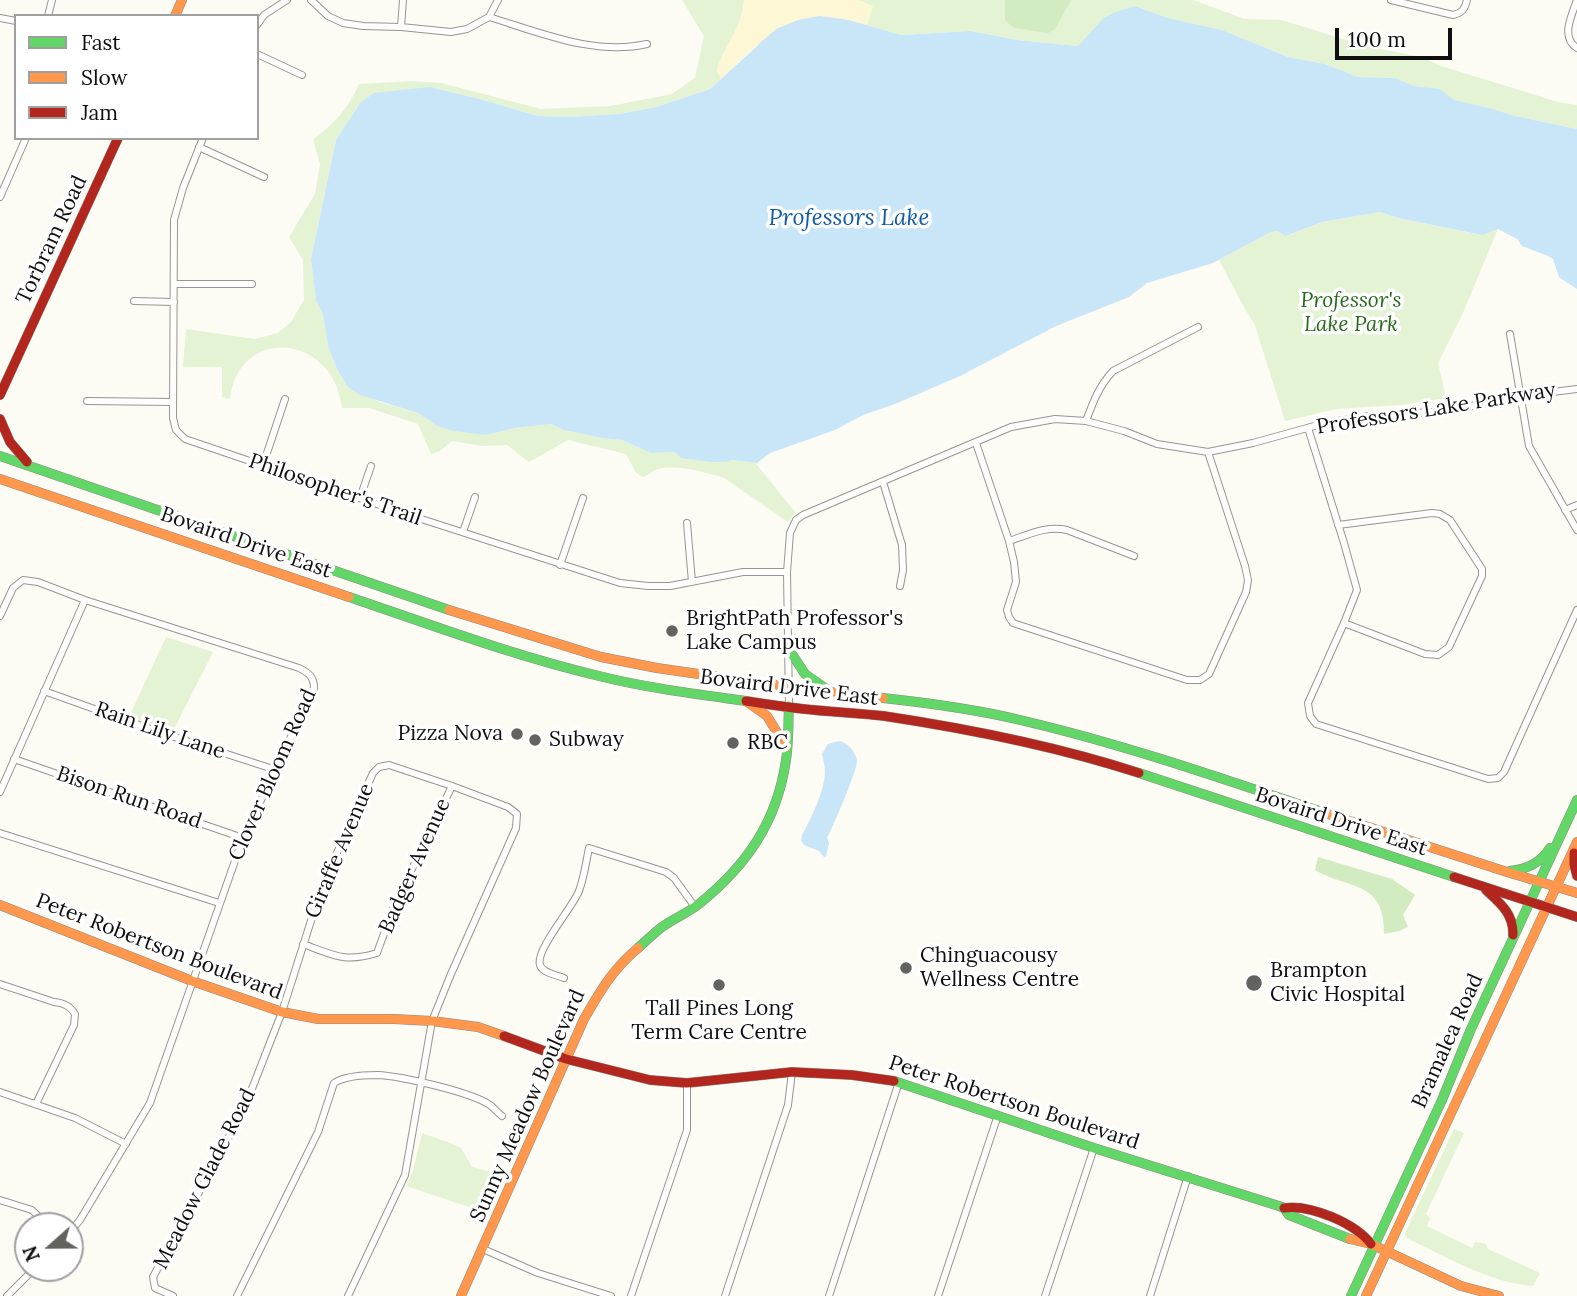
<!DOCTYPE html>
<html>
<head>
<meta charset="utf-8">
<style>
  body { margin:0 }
  #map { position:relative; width:1577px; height:1296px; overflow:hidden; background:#fcfbf4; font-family:Lora,serif }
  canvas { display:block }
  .legend { position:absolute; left:14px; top:14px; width:245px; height:126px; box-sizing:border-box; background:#fff; border:2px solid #9f9f9f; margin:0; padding:9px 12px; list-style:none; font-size:21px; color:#0f0f0f }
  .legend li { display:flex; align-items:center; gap:14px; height:35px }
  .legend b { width:35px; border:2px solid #9f9f9f }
  .north { position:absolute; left:14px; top:1212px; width:70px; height:70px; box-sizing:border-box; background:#fff; border:2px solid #9f9f9f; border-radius:50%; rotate:249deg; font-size:19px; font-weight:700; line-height:28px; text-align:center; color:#0f0f0f }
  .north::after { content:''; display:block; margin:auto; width:24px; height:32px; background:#62625f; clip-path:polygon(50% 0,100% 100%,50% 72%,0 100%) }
  .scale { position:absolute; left:1335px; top:28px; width:117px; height:32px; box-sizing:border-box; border:4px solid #0f0f0f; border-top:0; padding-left:9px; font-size:21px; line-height:24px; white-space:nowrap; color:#0f0f0f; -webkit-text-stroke:5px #fff; paint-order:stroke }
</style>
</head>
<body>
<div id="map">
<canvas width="1577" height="1296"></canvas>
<ul class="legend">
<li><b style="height:9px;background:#63d668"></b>Fast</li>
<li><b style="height:9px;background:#ff974d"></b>Slow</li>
<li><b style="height:9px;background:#b3261e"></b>Jam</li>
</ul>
<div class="north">N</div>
<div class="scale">100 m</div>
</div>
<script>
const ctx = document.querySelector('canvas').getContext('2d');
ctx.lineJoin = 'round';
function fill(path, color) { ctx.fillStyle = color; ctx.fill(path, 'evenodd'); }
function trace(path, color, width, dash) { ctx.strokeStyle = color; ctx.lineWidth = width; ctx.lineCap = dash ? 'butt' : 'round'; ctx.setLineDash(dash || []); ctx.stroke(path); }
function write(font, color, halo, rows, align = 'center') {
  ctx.font = font + ' Lora,serif'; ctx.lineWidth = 7; ctx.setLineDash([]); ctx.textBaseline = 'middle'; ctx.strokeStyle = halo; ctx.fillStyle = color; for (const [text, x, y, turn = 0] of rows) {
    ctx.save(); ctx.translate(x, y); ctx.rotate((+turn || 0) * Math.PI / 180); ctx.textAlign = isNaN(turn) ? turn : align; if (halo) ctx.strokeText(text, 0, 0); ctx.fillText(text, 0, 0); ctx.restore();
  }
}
const green = new Path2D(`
  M682,0H1193L1245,19L1282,20L1365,46L1422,57L1441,66L1558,102L1577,105V129L1515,116L1493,109L1453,100L1440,89L1414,86L1395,78L1358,77L1325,64L1288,57L1222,30L1168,18L1135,6L1086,38L1078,46L1017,40L971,31L901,35L849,20L755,46L710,89L656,107L619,114L568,117L538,116L476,98L430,87L360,103L336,140L311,259L316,301L323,314L328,346L337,369L347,386L379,402L418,413L437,426L486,435L515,428L551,424L564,430L602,438L622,440L651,453L675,452L725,462L732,460L757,463V465L796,513L788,522L724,478C707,472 675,464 658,469C653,471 648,475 643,477L636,473L626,454L568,440L529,462L507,445L482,446L452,441L440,451L431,454L418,424L369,408H342C334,333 238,325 230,399L222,397V367H183L186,329L255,339L278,333L291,322L304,300L303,260L289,237L315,194L320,164L313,139C334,125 349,107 359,84L411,81L441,83L541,109L611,106L672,94L695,78L704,36Z
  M1380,212L1398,218L1481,235L1498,229L1462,315L1438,363L1446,398L1401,405L1336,409L1285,421L1255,325L1245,309L1219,260L1269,233L1277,231L1287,236L1322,222Z
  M166,637L213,652L172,733L129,717Z
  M1454,1129L1464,1133L1426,1214L1430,1218L1427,1226L1472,1248L1475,1242L1486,1244L1488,1249L1540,1273L1533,1286C1490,1283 1445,1256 1406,1238L1405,1233Z
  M422,1133L453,1144L461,1148L472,1167L500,1174L487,1213L406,1186L413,1171Z`);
const forest = new Path2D(`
  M1005,0H1071L1055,29L1048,33L1014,28L1005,20Z
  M1318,857L1392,879L1415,895L1403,915L1408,927L1399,931L1384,934C1385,880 1349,890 1315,870Z`);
const sand = new Path2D(`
  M744,0H858L873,6L867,25C792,3 771,31 721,79L717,72V68C726,43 742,27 744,0Z`);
const water = new Path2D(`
  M1135,6L1168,18L1222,30L1288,57L1325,64L1358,77L1395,78L1414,86L1440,89L1454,100L1493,109L1515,116L1577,129V289L1559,277L1553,259L1548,256L1522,246L1517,239L1498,229L1482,235L1398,218L1380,212L1322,222L1286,236L1277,231L1269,233L1213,263L1147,283L1129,297L1056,326L960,376L895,404L863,415L835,430L770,453L757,463L732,460L726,462H712L681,458L675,452L651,453L622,440L602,438L564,430L551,424L515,428L486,435L454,431L437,426L418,413L360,395L347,386L337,369L328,346L323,314L316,301L311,259L336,140L360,103L374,93L430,87L476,98L538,116L568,117L619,114L656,107L710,89L776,29L798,20L819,16L849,20L901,35L971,31L1017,40L1078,46L1104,18L1116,12Z
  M839,741C847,742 855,751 857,760C858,769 833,827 827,838L829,843L826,856L824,857L819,851L804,845L801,840L802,835C811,819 825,790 825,771C825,765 823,760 822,754L828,744Z`);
const street = new Path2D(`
  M311,0L328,16L343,23L363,26L401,27L451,32L467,29L489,17L498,0
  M1391,0L1453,15C1462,13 1465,9 1467,0
  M1577,0C1572,15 1560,37 1577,48
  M48,16L52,0
  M489,17C539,32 594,56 647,44
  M0,18L16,21
  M257,25L264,15L287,0
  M401,27L403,0
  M257,54L302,75
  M203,138L183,188L174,220L173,418L176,430L185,439L412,516L620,583L648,586H670L743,572H787
  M199,147L264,177
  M0,197L26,138
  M174,284H252
  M134,301L174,302
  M1510,334L1529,446L1577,530
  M87,401L173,402
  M1086,421C1093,402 1099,386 1113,371L1198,327
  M1308,428L1344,543L1357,590L1344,623L1308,703L1310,716L1316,724L1488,779L1498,778L1504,772L1577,610
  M976,443L1009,541L1014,562L1016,582L1007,610L1009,617L1013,623L1187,680H1200L1209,674L1246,592L1248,580L1245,566L1208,452
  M263,465L285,399
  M883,482L902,545L903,570L900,586
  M360,498L371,466
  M1565,510L1577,505
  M687,523L692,582
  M1338,525L1432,513L1440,514L1450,520L1482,569V576L1449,647L1438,655L1425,654L1344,623
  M463,532L475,497
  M1009,541C1028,535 1047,525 1067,530L1134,556
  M560,565L583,498
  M0,616L13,588L23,580L38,582L85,600L299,668C309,673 314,677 314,688L243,838L150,1103L80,1220L70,1232
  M44,691L159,732L276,770
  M789,706L787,572L790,533L796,520L803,515L1011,427L1055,419L1086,421L1124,431L1157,444L1208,452L1253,443L1325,423L1369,416L1447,411L1520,396L1577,389
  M14,759L243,838
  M0,792L85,600
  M0,833L219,903
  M303,944C334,955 344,963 377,953L394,906L452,786
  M564,978C557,975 542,973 540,965C535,950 573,907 579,891C584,878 586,862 589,848L666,872L674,878L695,907
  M0,984L54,1002C64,1003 70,1006 75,1014L74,1025L36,1104
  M0,1092L75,1118L126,1144
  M0,1200L32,1210L48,1226
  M483,1249L538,1273L611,1296
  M7,1296L35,1268
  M173,1296L155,1288L153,1277L244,1109L282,1012L322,886L373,773L379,767L389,765L452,786L508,807L517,814L516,828L451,974L432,1021L405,1175L348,1296
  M237,1296L318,1132L334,1083C345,1076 364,1075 377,1075C401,1076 471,1092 490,1105C494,1108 498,1113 502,1116
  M631,1296L687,1130V1083
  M725,1296L788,1105L792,1072
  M829,1296L899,1082
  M938,1296L998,1115
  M1045,1296L1094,1148
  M1150,1296L1188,1176`);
const fast = new Path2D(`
  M0,456L449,610
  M349,597C432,625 514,656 599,676C647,688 696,694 746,701
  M788,648L805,674L828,690
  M883,698C929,703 975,709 1020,720C1123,744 1224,779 1325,813
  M1139,773L1454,877
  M1510,871C1528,869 1540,863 1550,848
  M638,948C646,941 654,933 662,927C674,918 688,913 699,904C747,865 777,822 786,760C789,742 788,724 789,706
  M894,1081L1094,1148L1279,1206L1284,1208L1289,1215L1350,1239
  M1351,1296L1442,1100L1471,1029L1577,800`);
const slow = new Path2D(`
  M175,16L182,0
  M0,479L349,597
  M449,610L601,657L657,668L802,689L883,698
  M746,701L767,716L786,747
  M1325,813L1507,872L1577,893
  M0,905L192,981L282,1012L318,1019H394L432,1021L478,1027L504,1036
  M1350,1239L1371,1244L1461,1286L1499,1296
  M461,1296L584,1019C601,990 612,970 638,948
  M1366,1296L1577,842`);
const jam = new Path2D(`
  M0,395L118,138
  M0,419L10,442L27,462
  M746,701C765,704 785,707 804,709C831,712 857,713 884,716C970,729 1056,746 1139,773
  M1574,853V864L1577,876
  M1454,877L1577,917
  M1486,890C1500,903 1514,914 1513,935
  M504,1036L566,1059L650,1080L687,1083L792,1072L852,1075L894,1081
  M1284,1208C1310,1204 1355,1223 1371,1244`);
const markers = [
  [672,631,7,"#62625f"],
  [517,734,7,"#62625f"],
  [535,740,7,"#62625f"],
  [733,743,7,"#62625f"],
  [906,968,7,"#62625f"],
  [1254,983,9,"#62625f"],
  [719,985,7,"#62625f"]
];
const streetNames = [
  ["Torbram Road",52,240,-65],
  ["Professors Lake Parkway",1436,409,-9],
  ["Philosopher's Trail",335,490,19],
  ["Bovaird Drive East",246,543,19],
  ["Bovaird Drive East",789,688,7],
  ["Rain Lily Lane",160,731,19],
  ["Clover Bloom Road",273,775,-66],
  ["Bison Run Road",129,798,19],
  ["Bovaird Drive East",1341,822,18],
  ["Giraffe Avenue",340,851,-67],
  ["Badger Avenue",415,866,-66],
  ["Peter Robertson Boulevard",159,947,21],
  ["Bramalea Road",1448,1041,-66],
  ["Peter Robertson Boulevard",1014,1103,18],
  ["Sunny Meadow Boulevard",528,1106,-66],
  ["Meadow Glade Road",205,1179,-63]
];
const parkNames = [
  ["Professor's",1351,301],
  ["Lake Park",1351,325]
];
const poiNames = [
  ["BrightPath Professor's",686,619],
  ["Lake Campus",686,643],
  ["Pizza Nova",503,734,"right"],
  ["Subway",549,740],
  ["RBC",747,743],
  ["Chinguacousy",920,956],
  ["Wellness Centre",920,980],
  ["Brampton",1270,971],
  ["Civic Hospital",1270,995],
  ["Tall Pines Long",719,1009,"center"],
  ["Term Care Centre",719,1033,"center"]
];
const waterNames = [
  ["Professors Lake",849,218]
];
fill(green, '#e4f3d3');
fill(forest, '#d3ebc0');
fill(sand, '#fdf7d5');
fill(water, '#c9e5f8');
trace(street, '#969592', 8);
trace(fast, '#8c8c89', 10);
trace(slow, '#8c8c89', 10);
trace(jam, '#8c8c89', 10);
trace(street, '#fffefd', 6);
trace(fast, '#63d668', 9);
trace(slow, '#ff974d', 9);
trace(jam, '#b3261e', 9);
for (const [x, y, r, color] of markers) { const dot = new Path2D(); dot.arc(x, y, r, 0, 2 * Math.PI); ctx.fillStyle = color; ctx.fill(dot); trace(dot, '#fff', 2.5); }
write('21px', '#0f0f0f', '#fff', streetNames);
write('italic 21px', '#276b1b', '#fff', parkNames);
write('21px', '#0f0f0f', '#fff', poiNames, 'left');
write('italic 23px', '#115da8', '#fff', waterNames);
</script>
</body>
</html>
